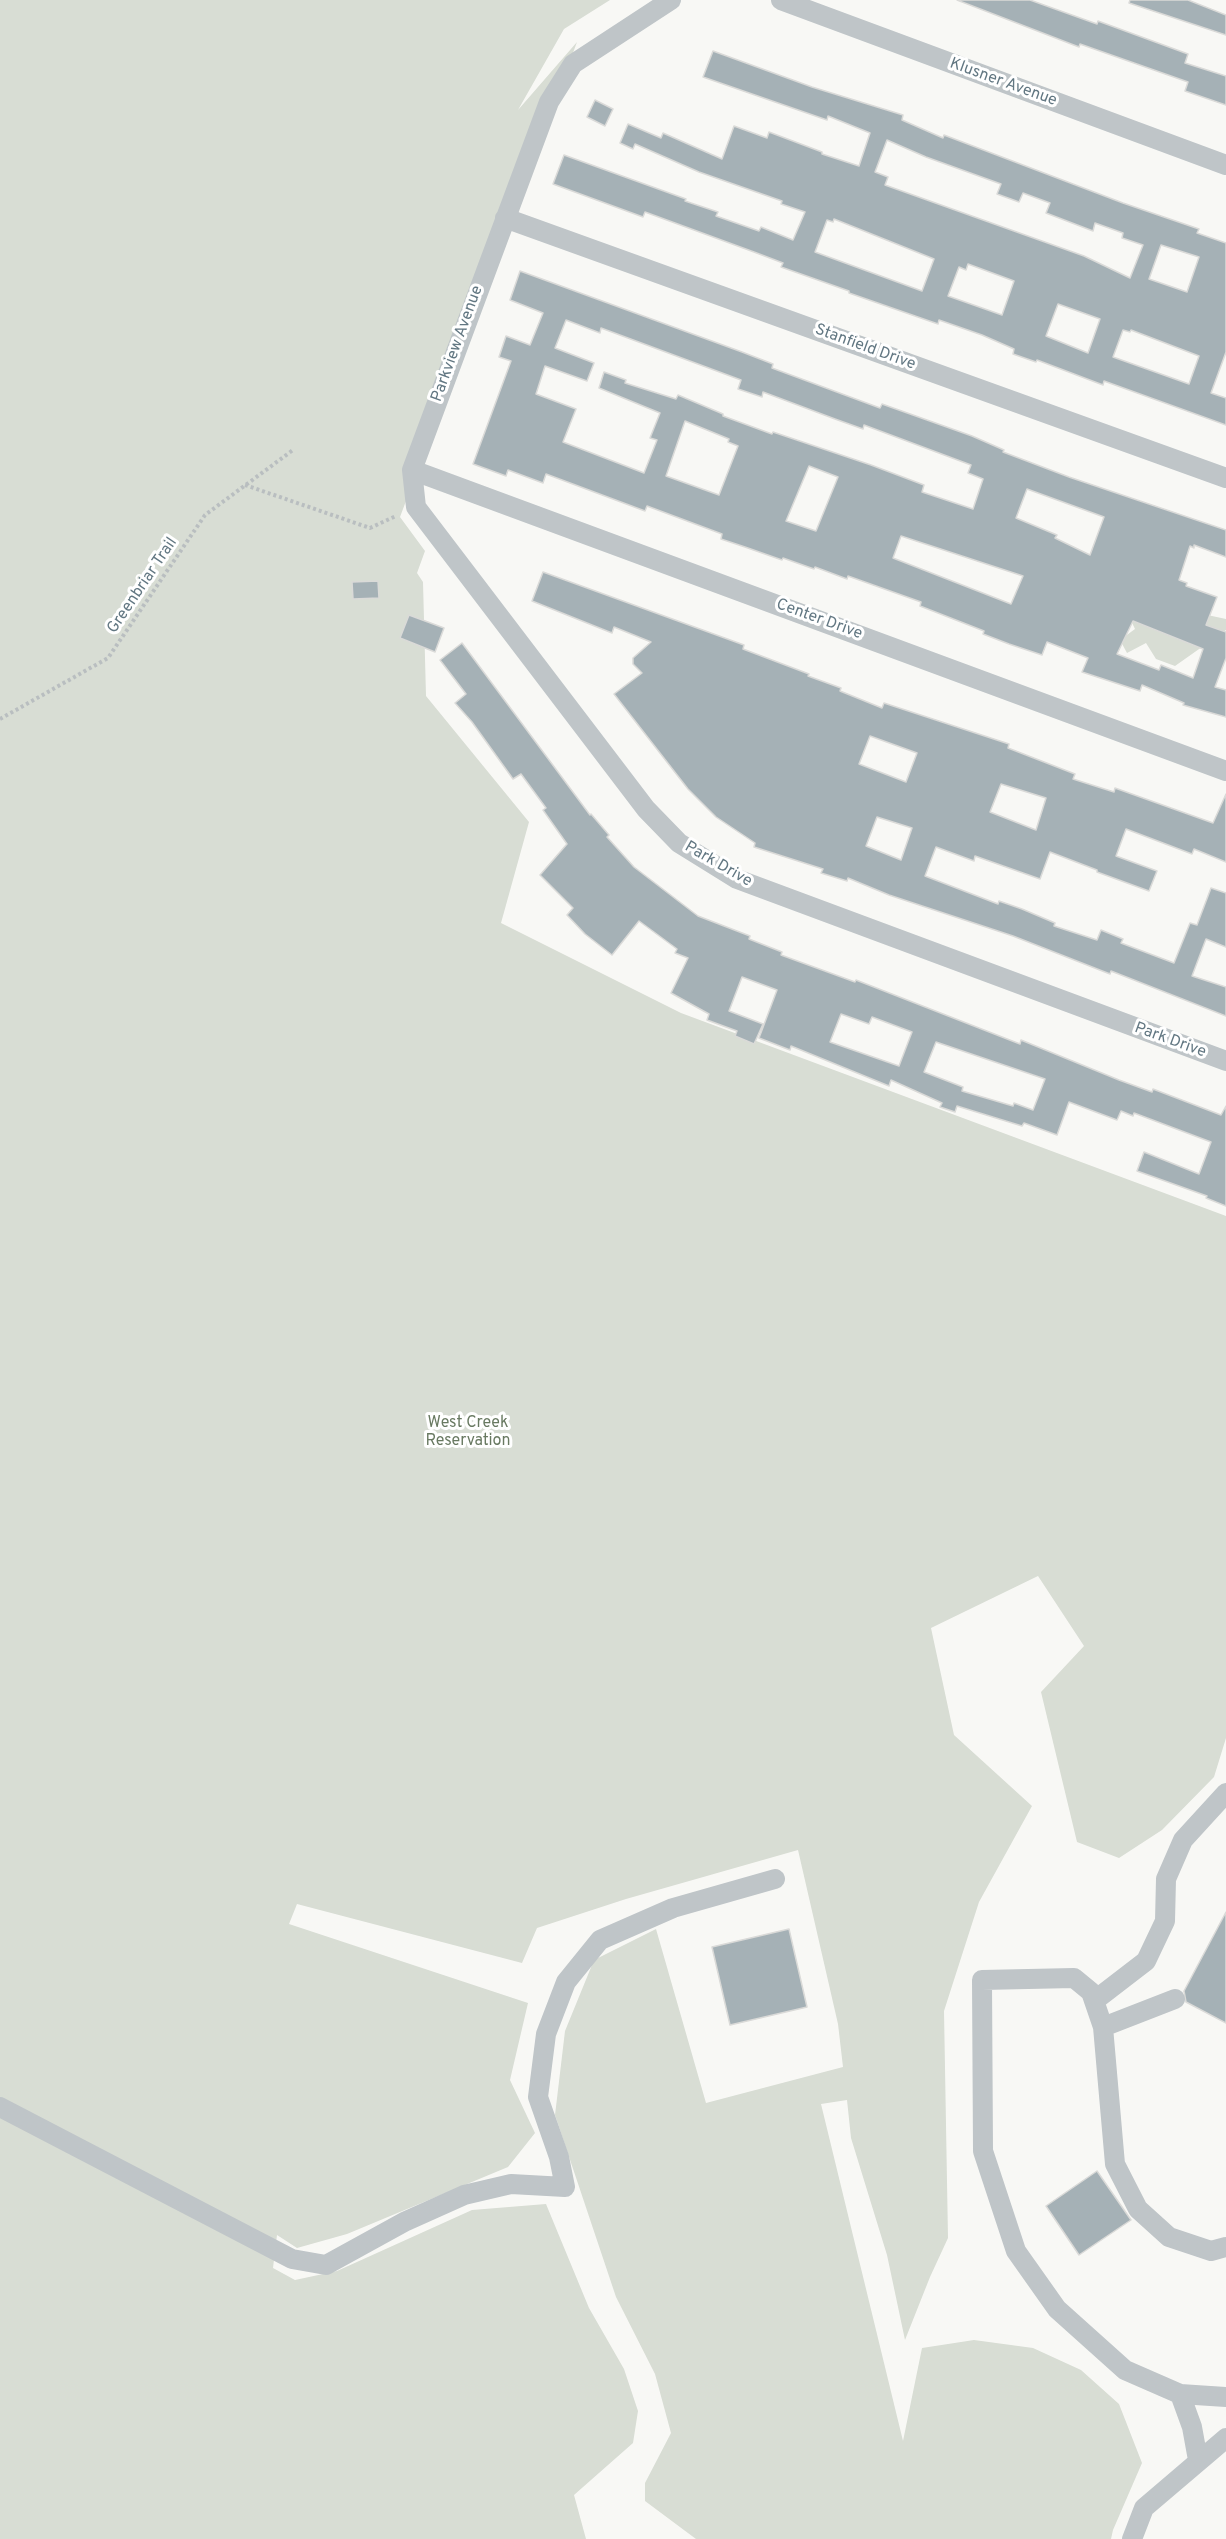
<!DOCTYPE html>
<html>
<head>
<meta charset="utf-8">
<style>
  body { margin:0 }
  canvas { display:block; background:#f8f8f5 }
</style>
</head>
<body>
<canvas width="1226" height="2539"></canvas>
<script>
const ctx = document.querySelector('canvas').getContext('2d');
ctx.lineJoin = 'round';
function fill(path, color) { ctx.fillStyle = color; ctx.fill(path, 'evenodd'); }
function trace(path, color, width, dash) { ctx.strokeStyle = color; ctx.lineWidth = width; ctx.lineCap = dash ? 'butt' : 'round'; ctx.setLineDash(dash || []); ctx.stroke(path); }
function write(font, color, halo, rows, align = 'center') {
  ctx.font = font + ' Overpass,sans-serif'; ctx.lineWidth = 6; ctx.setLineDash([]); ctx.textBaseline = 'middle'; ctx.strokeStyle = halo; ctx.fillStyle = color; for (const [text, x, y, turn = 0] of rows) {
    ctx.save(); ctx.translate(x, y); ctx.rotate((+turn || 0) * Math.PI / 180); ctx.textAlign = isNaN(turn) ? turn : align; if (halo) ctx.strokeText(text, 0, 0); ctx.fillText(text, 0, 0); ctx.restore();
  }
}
const green = new Path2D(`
  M0,0H610L564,29L518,110L577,42L400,517L425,551L417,573L423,582L426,696L529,822L501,923L681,1013L1226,1216V1738L1214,1777L1162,1830L1119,1858L1077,1842L1041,1692L1084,1646L1038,1576L931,1628L954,1735L1032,1806L979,1902L944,2011L948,2238L930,2277L905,2340L887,2255L851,2138L847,2100L821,2104L903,2441L922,2348L974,2340L1033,2348L1081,2370L1119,2404L1142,2463L1113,2530L1111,2539H696L645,2501V2483L671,2433L655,2374L616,2297L555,2115L565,2031L594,1960L656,1929L706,2103L843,2067L838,2024L798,1850L626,1899L537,1928L522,1963L297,1904L289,1924L528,2003L510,2080L535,2133L508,2167L347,2234L297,2248L277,2235L273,2268L295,2280L337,2271L472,2210L546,2204L589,2308L624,2369L638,2411L633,2443L574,2495L586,2539H0Z
  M1126,610L1198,613L1226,619V630L1175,666L1156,659L1146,643L1127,653L1120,640L1135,629Z`);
const building = new Path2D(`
  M957,0H1030L1097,24L1098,21L1188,54L1185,63L1226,76V105L1185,91L1188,82L1080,44L1079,47Z
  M1130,0H1188L1226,15V35L1129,3Z
  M713,51L812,87L903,115L902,120L943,138L944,135L1123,203L1199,229L1197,233L1226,243V352L1211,393L1226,398V425L1104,381L1103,385L1037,360L1036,362L1013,354L1014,349L982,335L939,320L938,324L849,293V291L781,267L783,263L754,252L645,212L643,217L553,184L564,155L686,199L685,201L718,212L716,216L759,231L761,227L793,240L805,212L781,204L782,201L699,172L635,144L633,149L620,143L628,124L661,138L663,133L722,159L734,126L767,138L769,132L822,152V154L859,166L870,133L828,116L827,120L703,77ZM887,140L926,157L1001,184L997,194L1019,202L1023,193L1050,203L1046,213L1093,231L1095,223L1123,233L1122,238L1143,245L1130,278L1084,256L885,185L888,177L875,172ZM834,219L934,259L922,291L815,252L827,220L833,222ZM1161,245L1199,257L1187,292L1149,279ZM968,264L1014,281L1002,315L948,296L959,267L966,270ZM1058,304L1100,319L1088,353L1046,336ZM1123,330L1130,332L1131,330L1199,356L1189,384L1113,357Z
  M595,100L613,109L605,126L587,117Z
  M520,271L742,352L773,364L772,368L880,408L882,404L972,436L1004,450L1003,452L1069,477L1226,530V557L1194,545V548L1190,546L1179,580L1187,583L1186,586L1217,597L1206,625L1226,632V658L1215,687L1226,690V717L1183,705L1184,703L1142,685L1140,691L1082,672L1088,658L1047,642L1042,655L1009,644L983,634L984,631L920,606L921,602L848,576L847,579L815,567L814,569L783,558L782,560L745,547L721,539L722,534L647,506L645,511L546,474L543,483L508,470L506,476L473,464L511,361L499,357L506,336L530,345L543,313L510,300ZM566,320L600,333L601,328L741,380L738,389L762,397L763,392L835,419L863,429L864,425L971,465L968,473L983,479L973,509L922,492L924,485L871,465L773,432L772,434L723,416V414L678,395L676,399L625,383L626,380L604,372L599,388L660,413L650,438L657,440L644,473L563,442L576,409L536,394L545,366L587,381L594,363L555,348ZM685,421L729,439L728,442L738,446L719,495L666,476ZM809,466L838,477L816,531L786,521ZM1027,489L1104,517L1090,555L1055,538L1057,535L1016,518ZM901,536L1023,576L1011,604L893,558ZM1133,621L1203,649L1193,678L1161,665L1159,670L1117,654Z
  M543,572L744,645L743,649L809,674L808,676L841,688L840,691L882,708L884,703L1009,744L1008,748L1075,774L1073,779L1114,792L1115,788L1213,823L1226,794V862L1194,849L1192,854L1126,829L1116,856L1157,871L1149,891L1097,872V870L1050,852L1040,879L975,856L974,861L936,847L925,876L998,904L999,901L1022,909L1055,923L1054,926L1097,940L1101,930L1123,939L1121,943L1174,963L1190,923L1197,925L1211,888L1226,893V947L1206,939L1192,976L1226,987V1016L1111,971L1110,974L1013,936L889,895L848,878L847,881L821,873L823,869L754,847L755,843L716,817L688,789L614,694L642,673L633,664V658L651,642L614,627L612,633L532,601ZM870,736L917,753L906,782L859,764ZM1001,784L1046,798L1036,830L990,812ZM877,817L912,828L901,860L866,846Z
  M378,581L379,598L353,599L352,582Z
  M409,615L444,628L435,652L400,638Z
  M462,643L590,815L591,814L609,835L607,837L634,867L698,916L750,936L749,939L782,952L781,955L855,982L856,980L1020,1044L1021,1040L1119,1080L1152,1092L1153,1089L1221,1115L1226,1106V1206L1206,1198L1207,1196L1137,1171L1144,1152L1199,1174L1211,1142L1134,1113L1133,1116L1121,1111L1117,1120L1069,1102L1057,1135L1024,1123L1022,1126L957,1106L955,1112L940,1107L942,1103L891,1080L889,1086L791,1046L790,1050L759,1038L777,990L742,977L729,1011L763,1024L754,1044L735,1036L737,1031L707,1020L709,1014L671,993L688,958L675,953L677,949L639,921L612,955L585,934L567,915L573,908L540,875L567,844L543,810L546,808L521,774L513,779L472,722L455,703L466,694L440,660ZM841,1014L869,1024L872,1017L912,1032L899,1066L830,1042ZM936,1042L1045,1079L1033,1110L1014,1103L1013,1106L962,1091L963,1087L924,1072Z
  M1226,1912V2023L1186,2002L1184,1991Z
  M789,1929L807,2007L730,2025L712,1947Z
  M1097,2171L1131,2220L1079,2255L1046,2206Z`);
const path = new Path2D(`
  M245,485L370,528L396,516
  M0,719L108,658L205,515L293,450`);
const minor = new Path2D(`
  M671,0L573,64L549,102L412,470L416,507L646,809L679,843L737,879L1226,1061
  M781,0L1226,165
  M505,218L1226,478
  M412,470L1226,771
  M1094,2001L1146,1961L1165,1921L1166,1879L1183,1840L1226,1793
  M1103,2027L1175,1999
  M0,2107L292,2259L326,2265L406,2221L464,2195L511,2184L565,2187L559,2157L538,2097L546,2034L566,1982L600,1940L673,1908L775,1879
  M1226,2247L1211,2251L1169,2237L1138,2209L1115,2164L1103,2027L1091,1992L1074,1978L982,1980L983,2151L1016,2251L1057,2309L1125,2370L1180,2394L1226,2397
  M1180,2394L1192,2427L1198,2460
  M1132,2539L1144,2508L1226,2438`);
const streetNames = [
  ["Klusner Avenue",1003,83,20],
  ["Parkview Avenue",458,344,-70],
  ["Stanfield Drive",865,348,20],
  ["Greenbriar Trail",143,586,-56],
  ["Center Drive",819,620,20],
  ["Park Drive",718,865,30],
  ["Park Drive",1170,1041,20]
];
const parkNames = [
  ["West Creek",468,1424],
  ["Reservation",468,1442]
];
fill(green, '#d8ddd4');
fill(building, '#a5b1b6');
trace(building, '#dadad8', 1.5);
trace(path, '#b9bec0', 4, [3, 3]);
trace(minor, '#bfc5c8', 20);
write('16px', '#627782', '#fff', streetNames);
write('16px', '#687961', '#fff', parkNames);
</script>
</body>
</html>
